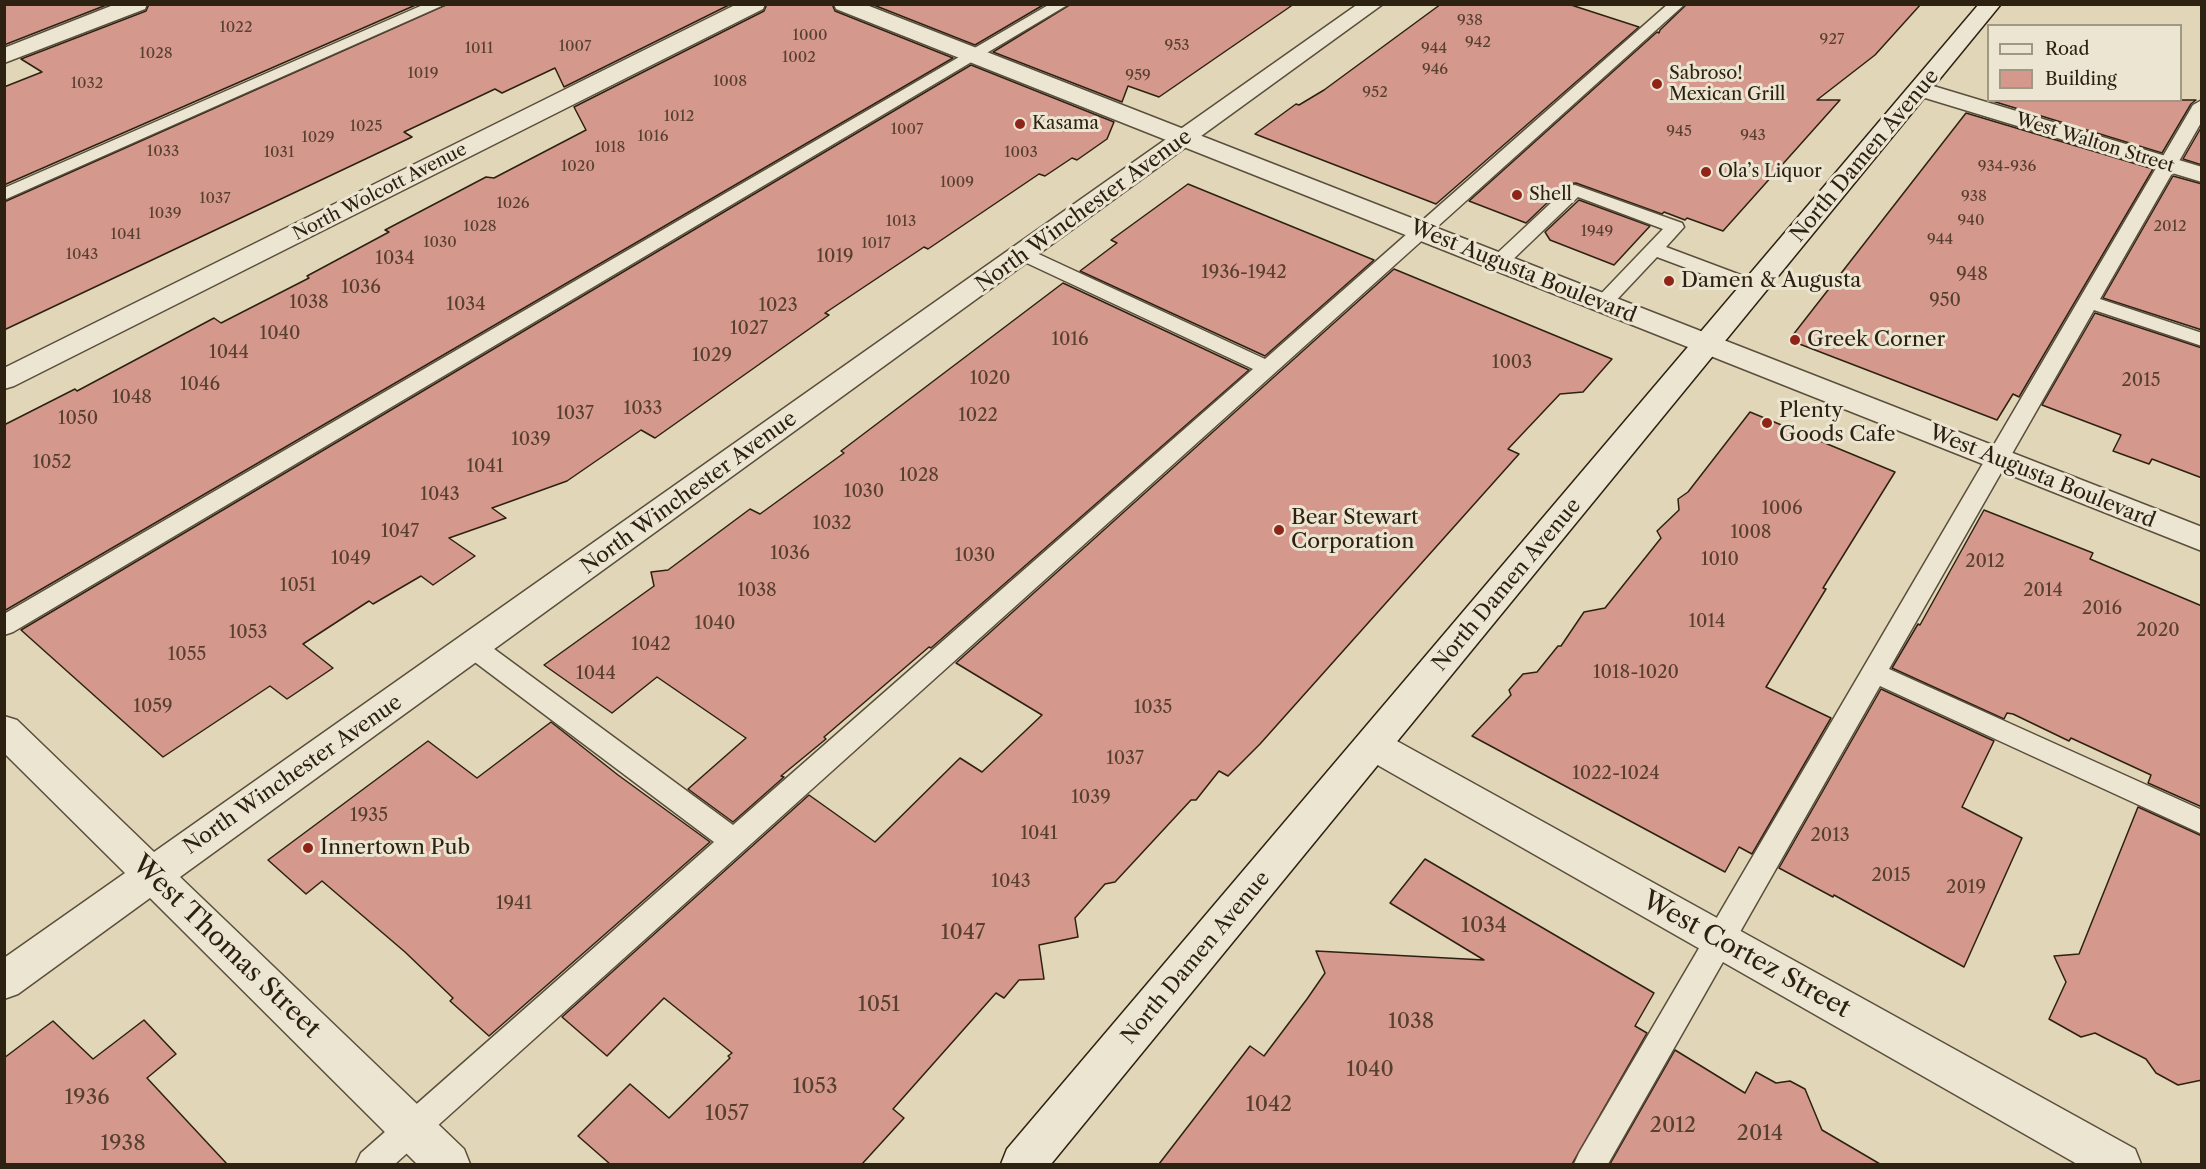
<!DOCTYPE html>
<html>
<head>
<meta charset="utf-8">
<style>
  body { margin:0 }
  #map { position:relative; width:2206px; height:1169px; overflow:hidden; background:#e1d7b8; font-family:"Libre Caslon Text",serif }
  canvas { display:block }
  .frame { position:absolute; inset:0; border:6px solid #2d2112; pointer-events:none }
  .legend { position:absolute; left:1987px; top:24px; width:195px; height:78px; box-sizing:border-box; background:#ece5d1; border:2px solid #a09785; margin:0; padding:8px 10px; list-style:none; font-size:18px; color:#2d2112 }
  .legend li { display:flex; align-items:center; gap:12px; height:30px }
  .legend b { width:30px; border:2px solid #a09785 }
</style>
</head>
<body>
<div id="map">
<canvas width="2206" height="1169"></canvas>
<div class="frame"></div>
<ul class="legend">
<li><b style="height:8px;background:#ece5d1"></b>Road</li>
<li><b style="height:16px;background:#d4988c"></b>Building</li>
</ul>
</div>
<script>
const ctx = document.querySelector('canvas').getContext('2d');
ctx.lineJoin = 'round';
function fill(path, color) { ctx.fillStyle = color; ctx.fill(path, 'evenodd'); }
function trace(path, color, width, dash) { ctx.strokeStyle = color; ctx.lineWidth = width; ctx.lineCap = dash ? 'butt' : 'round'; ctx.setLineDash(dash || []); ctx.stroke(path); }
function write(font, color, halo, rows, align = 'center') {
  ctx.font = font + ' "Libre Caslon Text",serif'; ctx.lineWidth = 6; ctx.setLineDash([]); ctx.textBaseline = 'middle'; ctx.strokeStyle = halo; ctx.fillStyle = color; for (const [text, x, y, turn = 0] of rows) {
    ctx.save(); ctx.translate(x, y); ctx.rotate((+turn || 0) * Math.PI / 180); ctx.textAlign = isNaN(turn) ? turn : align; if (halo) ctx.strokeText(text, 0, 0); ctx.fillText(text, 0, 0); ctx.restore();
  }
}
const building = new Path2D(`
  M4,4H109L4,45Z
  M149,4H418L4,185V87L42,72L21,59L146,11Z
  M448,4H731L564,87L555,68L502,93L495,89L404,132L412,137L4,330V202Z
  M767,4H832L835,11L953,58L4,611V425L75,389L77,391L214,318L221,323L309,278L307,276L389,232L385,230L486,177L494,178L586,130L574,107L764,11Z
  M871,4H1045L975,45Z
  M1071,4H1294L1159,97L1128,86L1122,102L993,52Z
  M1441,4H1568L1639,27L1436,204L1255,134L1296,104L1299,105L1324,90Z
  M1687,4H1921L1875,55L1817,100H1840L1723,231L1687,218L1685,220L1664,212L1662,214L1576,183L1567,184L1526,223L1469,201L1657,32L1659,33L1660,30Z
  M971,65L1114,122L1107,139L1077,160L1072,158L1045,176L1039,174L928,249L924,247L825,313L829,315L655,438L641,430L567,481L492,508L506,518L449,538L475,556L433,585L421,576L373,604L369,601L303,644L333,668L287,699L270,686L163,757L21,630Z
  M1989,100H2196L2191,104L2162,153Z
  M1966,113L2153,169L2019,397L2013,394L1997,420L1789,340Z
  M2202,126V165L2183,159Z
  M2173,176L2202,184V330L2103,298Z
  M1188,184L1374,260L1265,356L1080,271L1117,243L1111,240Z
  M1579,200L1650,226L1614,265L1550,240L1545,232Z
  M1394,269L1612,359L1583,392L1560,394L1508,449L1519,454L1260,744L1228,776L1219,771L1196,800H1191L1115,882L1105,884L1075,918L1078,937L1039,945L1044,979L1019,980L1004,998L996,993L893,1109L904,1118L862,1164H610L578,1136L630,1084L669,1118L730,1058L728,1056L732,1053L664,998L607,1056L562,1017L809,795L875,842L960,758L982,772L1042,715L956,663Z
  M1063,283L1249,370L931,648L929,647L824,737L826,739L781,776L784,777L733,822L688,789L746,738L657,677L612,713L544,665L654,586L651,572L668,570L750,509L760,514L844,453L841,451Z
  M2095,313L2202,348V478L2152,459L2149,464L2113,451L2121,435L2042,405Z
  M1750,412L1895,472L1823,588L1826,589L1766,687L1831,718L1752,854L1739,847L1725,872L1472,736L1511,695L1509,690L1523,674L1537,672L1558,646H1561L1584,612L1605,608L1661,538L1657,531L1679,510L1678,499L1688,492Z
  M1984,510L2093,553L2090,559L2202,606V807L2148,783L2151,775L2071,738L2069,741L2013,714L2007,713L2004,719L1892,668L1918,624L1920,625Z
  M1881,689L1994,741L1962,807L2022,838L1964,967L1834,895L1833,897L1779,868Z
  M551,722L618,775L710,842L489,1036L450,1001L453,998L405,952L322,881L306,894L268,860L428,741L477,778Z
  M2138,807L2202,836V1080L2178,1085L2156,1073L2146,1059L2095,1033L2081,1037L2049,1019L2066,982L2054,956L2079,954Z
  M1425,859L1654,993L1635,1026L1647,1033L1572,1164H1159L1250,1046L1264,1056L1307,999L1325,973L1316,951L1484,960L1390,903Z
  M144,1020L176,1054L147,1078L227,1164H4V1058L53,1021L93,1059Z
  M1675,1050L1745,1093L1756,1072L1776,1083L1790,1081L1805,1089L1822,1130L1880,1164H1610Z`);
const service = new Path2D(`
  M425,4H446L4,200V188Z
  M1050,4H1069L13,632L4,635V614Z
  M1668,4H1685L395,1164H356L361,1153L714,842L464,654L461,647L464,640L473,638L482,640L733,825L1253,369L1016,258L1013,254L1016,250H1030L1265,359Z
  M2202,100V121L2100,299L2202,333V346L2094,310L1889,669L2202,810V834L1880,686L1608,1164H1574L1579,1153L2193,105Z
  M1575,185L1682,223L1684,227L1666,247L1762,283L1765,287L1762,291H1748L1657,257L1609,308H1595L1592,304L1595,300L1663,229L1578,197L1505,267H1491L1488,263L1491,259L1569,186Z`);
const minor = new Path2D(`
  M116,4H147L145,9L4,63V48Z
  M737,4H765L763,9L14,386L4,389V368Z
  M1358,4H1383L180,877L464,1149L470,1164H417L150,898L18,994L4,999V958L125,873L4,753V716L17,720L154,852Z
  M1920,82L2202,167V182L1912,94L1908,89L1912,84Z
  M1373,731L1386,735L2135,1149L2141,1164H2077L1360,755L1355,745L1360,735Z`);
const tertiary = new Path2D(`
  M834,4H864L2202,527V551L836,9Z`);
const secondary = new Path2D(`
  M1979,4H2001L1051,1164H1001L1007,1149Z`);
const markers = [
  [1657,84,6,"#8f2418"],
  [1020,124,6,"#8f2418"],
  [1706,172,6,"#8f2418"],
  [1517,195,6,"#8f2418"],
  [1669,281,6,"#8f2418"],
  [1795,340,6,"#8f2418"],
  [1767,423,6,"#8f2418"],
  [1279,530,6,"#8f2418"],
  [308,848,6,"#8f2418"]
];
const farNumbernames = [
  ["938",1470,21],
  ["1022",236,28],
  ["1000",810,36],
  ["927",1832,40],
  ["942",1478,43],
  ["953",1177,46],
  ["1007",575,47],
  ["1011",479,49],
  ["944",1434,49],
  ["1028",156,54],
  ["1002",799,58],
  ["946",1435,70],
  ["1019",423,74],
  ["959",1138,76],
  ["1008",730,82],
  ["1032",87,84],
  ["952",1375,93],
  ["1012",679,117],
  ["1025",366,127],
  ["1007",907,130],
  ["945",1679,132],
  ["943",1753,136],
  ["1016",653,137],
  ["1029",318,138],
  ["1018",610,148],
  ["1033",163,152],
  ["1031",279,153],
  ["1003",1021,153],
  ["1020",578,167],
  ["934-936",2007,167],
  ["1009",957,183],
  ["938",1974,197],
  ["1037",215,199],
  ["1026",513,204],
  ["1039",165,214],
  ["940",1971,221],
  ["1013",901,222],
  ["1028",480,227],
  ["2012",2170,227],
  ["1949",1597,232],
  ["1041",126,235],
  ["944",1940,240],
  ["1030",440,243],
  ["1017",876,244],
  ["1043",82,255]
];
const farPoinames = [
  ["Sabroso!",1669,74],
  ["Mexican Grill",1669,95],
  ["Kasama",1032,124],
  ["Ola’s Liquor",1718,172],
  ["Shell",1529,195]
];
const farStreetnames = [
  ["West Walton Street",2095,143,17],
  ["North Wolcott Avenue",380,192,-27]
];
const numberNames = [
  ["1019",835,257],
  ["1034",395,259],
  ["1936-1942",1244,273],
  ["948",1972,275],
  ["1036",361,288],
  ["950",1945,301],
  ["1038",309,303],
  ["1034",466,305],
  ["1023",778,306],
  ["1027",749,329],
  ["1040",280,334],
  ["1016",1070,340],
  ["1044",229,353],
  ["1029",712,356],
  ["1003",1512,363],
  ["1020",990,379],
  ["2015",2141,381],
  ["1046",200,385],
  ["1048",132,398],
  ["1033",643,409],
  ["1037",575,414],
  ["1022",978,416],
  ["1050",78,419],
  ["1039",531,440],
  ["1052",52,463],
  ["1041",485,467],
  ["1028",919,476],
  ["1030",864,492],
  ["1043",440,495],
  ["1006",1782,509],
  ["1032",832,524],
  ["1047",400,532],
  ["1008",1751,533],
  ["1036",790,554],
  ["1030",975,556],
  ["1049",351,559],
  ["1010",1720,560],
  ["2012",1985,562],
  ["1051",298,586],
  ["1038",757,591],
  ["2014",2043,591],
  ["2016",2102,609],
  ["1014",1707,622],
  ["1040",715,624],
  ["2020",2158,631],
  ["1053",248,633],
  ["1042",651,645],
  ["1055",187,655],
  ["1018-1020",1636,673],
  ["1044",596,674],
  ["1059",153,707],
  ["1035",1153,708],
  ["1037",1125,759],
  ["1022-1024",1616,774],
  ["1039",1091,798],
  ["1935",369,816],
  ["1041",1039,834],
  ["2013",1830,836],
  ["2015",1891,876],
  ["1043",1011,882],
  ["2019",1966,888],
  ["1941",514,904]
];
const streetNames = [
  ["North Damen Avenue",1865,156,-50],
  ["North Winchester Avenue",1084,211,-36],
  ["West Augusta Boulevard",1523,272,22],
  ["West Augusta Boulevard",2042,477,22],
  ["North Winchester Avenue",689,493,-36],
  ["North Damen Avenue",1507,585,-50],
  ["North Winchester Avenue",293,775,-35],
  ["North Damen Avenue",1196,958,-50]
];
const poiNames = [
  ["Damen & Augusta",1681,281],
  ["Greek Corner",1807,340],
  ["Plenty",1779,411],
  ["Goods Cafe",1779,435],
  ["Bear Stewart",1291,518],
  ["Corporation",1291,542],
  ["Innertown Pub",320,848]
];
const nearNumbernames = [
  ["1034",1484,926],
  ["1047",963,933],
  ["1051",879,1005],
  ["1038",1411,1022],
  ["1040",1370,1070],
  ["1053",815,1087],
  ["1936",87,1098],
  ["1042",1269,1105],
  ["1057",727,1114],
  ["2012",1673,1126],
  ["2014",1760,1134],
  ["1938",123,1144]
];
const nearStreetnames = [
  ["West Thomas Street",226,947,44],
  ["West Cortez Street",1746,955,29]
];
fill(building, '#d4988c');
trace(building, '#2d2112', 1.5);
trace(service, '#5a4e3c', 3);
trace(minor, '#5a4e3c', 3);
trace(tertiary, '#5a4e3c', 3);
trace(secondary, '#2d2112', 3);
fill(service, '#ece5d1');
fill(minor, '#ece5d1');
fill(tertiary, '#ece5d1');
fill(secondary, '#ece5d1');
for (const [x, y, r, color] of markers) { const dot = new Path2D(); dot.arc(x, y, r, 0, 2 * Math.PI); ctx.fillStyle = color; ctx.fill(dot); trace(dot, '#ece5d1', 2); }
write('15px', '#573f30', null, farNumbernames);
write('18px', '#2d2112', '#ece5d1', farPoinames, 'left');
write('18px', '#2d2112', '#ece5d1', farStreetnames);
write('18px', '#573f30', null, numberNames);
write('21px', '#2d2112', '#ece5d1', streetNames);
write('21px', '#2d2112', '#ece5d1', poiNames, 'left');
write('21px', '#573f30', null, nearNumbernames);
write('26px', '#2d2112', '#ece5d1', nearStreetnames);
</script>
</body>
</html>
